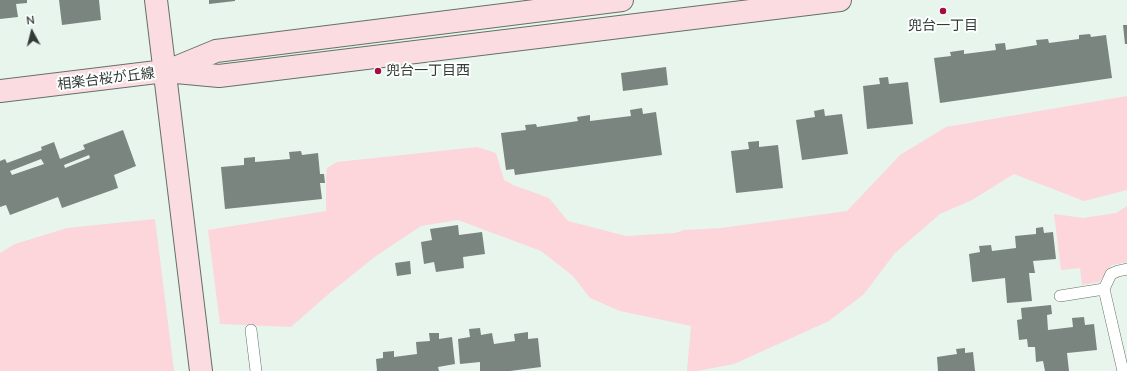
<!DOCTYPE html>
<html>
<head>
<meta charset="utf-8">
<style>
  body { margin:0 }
  #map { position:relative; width:1127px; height:371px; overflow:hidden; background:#e7f5ed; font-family:Mulish,sans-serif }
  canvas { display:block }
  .north { position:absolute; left:12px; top:12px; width:40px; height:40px; -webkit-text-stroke:3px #fcfffd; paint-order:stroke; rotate:353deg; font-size:11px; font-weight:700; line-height:16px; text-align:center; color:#343a37 }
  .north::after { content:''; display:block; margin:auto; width:14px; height:18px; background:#343a37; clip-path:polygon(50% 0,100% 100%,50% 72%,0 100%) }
</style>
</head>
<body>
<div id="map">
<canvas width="1127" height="371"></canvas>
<div class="north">N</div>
</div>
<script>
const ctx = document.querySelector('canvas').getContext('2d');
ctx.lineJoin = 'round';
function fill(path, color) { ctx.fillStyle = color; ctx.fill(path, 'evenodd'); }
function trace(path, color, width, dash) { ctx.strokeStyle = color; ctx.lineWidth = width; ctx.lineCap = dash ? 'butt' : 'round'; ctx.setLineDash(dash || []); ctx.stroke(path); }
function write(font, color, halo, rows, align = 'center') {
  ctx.font = font + ' Mulish,"Noto Sans JP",sans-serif'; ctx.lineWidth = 4; ctx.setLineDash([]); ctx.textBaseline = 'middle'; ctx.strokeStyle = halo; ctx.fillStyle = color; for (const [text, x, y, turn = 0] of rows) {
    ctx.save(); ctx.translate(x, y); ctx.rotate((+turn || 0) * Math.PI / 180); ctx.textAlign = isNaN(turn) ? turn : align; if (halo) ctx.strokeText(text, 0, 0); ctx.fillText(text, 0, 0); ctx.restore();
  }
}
const green = new Path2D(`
  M1127,96V190L1084,201L1014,174L972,200L940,214L895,253L864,294L829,321L734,364L697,371H687L691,326L620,311L590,298L573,276L541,251L458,220L421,226L376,256L332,291L291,327L220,324L208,230L326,211V175L327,168L337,162L477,147L496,153L504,180L513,185L549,198L568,221L626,236L675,233L684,230L721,228L847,211L900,155L946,127Z
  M1127,206V262L1112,265L1099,282L1082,285L1080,268L1061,270L1054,214L1083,218L1116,213Z
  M155,219L174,371H0V253L15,244L67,228Z`);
const building = new Path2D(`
  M0,0H27V3L16,4L18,17L0,19Z
  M59,0H99L101,20L62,25Z
  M209,0H235V1L209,4Z
  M1123,25H1127V44H1125Z
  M1090,34L1091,37L1106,35L1112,78L940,103L934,58L951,56L950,52L964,50V54L996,50L995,44L1005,43L1006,50L1037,45L1036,40L1048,39L1049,43L1079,39V35Z
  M666,67L668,85L623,91L621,73Z
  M888,77L889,84L908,82L913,124L867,129L863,86L880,84L879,78Z
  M642,108L643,114L656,112L662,155L515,175L514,169L506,170L501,133L526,130L525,125L536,124L537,127L578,121L577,117L590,115V121L631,116L630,110Z
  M824,109L825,116L842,114L848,154L802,160L796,120L815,117L814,111Z
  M123,130L136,166L114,175L118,188L62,208L58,197L10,215L6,205L0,207V161L5,159L7,163L42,150L41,147L54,142L60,159L85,149L83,145ZM89,155L90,158L65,168L64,165ZM41,159L44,164L12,175L10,171Z
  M759,141V147L778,145L783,188L736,193L731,151L749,149L748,142Z
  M301,151L302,155L318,153L320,174H324L325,183H320L322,199L225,209L221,167L244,165V158L255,157V162L290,159L289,152Z
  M458,225L459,235L482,232L485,254L463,257L464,268L436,272L434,262L424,264L421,242L432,240L430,229Z
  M1043,227L1044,233L1053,232L1056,259L1033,261L1035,273H1029L1032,301L1007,303L1005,278L972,282L969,254L980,252L979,246L991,245L992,251L1016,248L1015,236L1036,234V228Z
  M410,261L411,274L397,276L395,263Z
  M1051,305L1052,314L1047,315L1048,330L1073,327L1072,318L1084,317L1085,325L1094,324L1097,350L1067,353L1069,371H1045L1043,361L1036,362L1035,347H1028L1027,339L1019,340L1017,320L1022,319L1021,308Z
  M480,328L481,335L492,333L494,344L515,341L514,334L528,332V339L538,338L541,367L510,371H480V362L460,364L458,339L470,337L469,329Z
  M429,333H439V339L452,337L455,364L438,367L439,371H377L376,359L383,358V352L394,351V357L417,354L416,342L430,341Z
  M965,348V353L973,352L975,371H938L937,357L957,354L956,349Z`);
const lane = new Path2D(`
  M1060,296L1104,289
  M251,330L256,371
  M1123,371L1104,289L1111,274L1118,271L1127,269`);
const secondary = new Path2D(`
  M156,0L201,371
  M170,70L216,51L622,0
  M0,91L165,71L219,76L840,0`);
const markers = [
  [943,11,4,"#a50c41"],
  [378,71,4,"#a50c41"]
];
const poiNames = [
  ["兜台一丁目",943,26],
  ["兜台一丁目西",386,71,"left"]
];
const streetNames = [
  ["相楽台桜が丘線",106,79,-7]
];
fill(green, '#fcd6da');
fill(building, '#79857e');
trace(lane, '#647069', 12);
trace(secondary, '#647069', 24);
trace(lane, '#fff', 11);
trace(secondary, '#fbdce1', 22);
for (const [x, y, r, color] of markers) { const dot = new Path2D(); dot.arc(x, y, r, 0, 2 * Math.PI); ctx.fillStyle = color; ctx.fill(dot); trace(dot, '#fcfffd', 1.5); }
write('14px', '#343a37', '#fcfffd', poiNames);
write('14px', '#343a37', '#fcfffd', streetNames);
</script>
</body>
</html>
